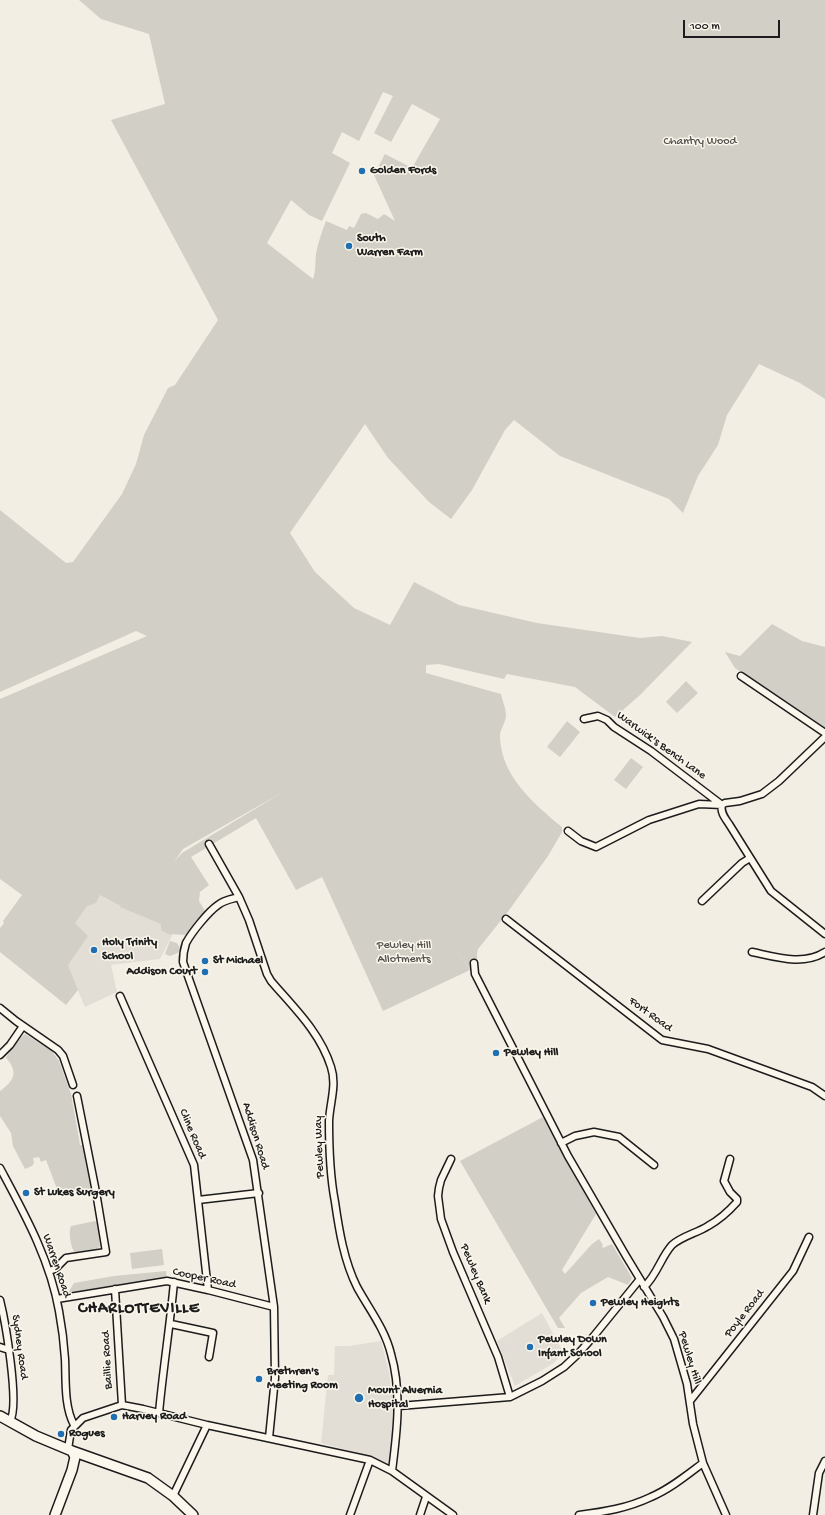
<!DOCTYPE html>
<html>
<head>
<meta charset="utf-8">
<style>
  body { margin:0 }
  #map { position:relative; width:825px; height:1515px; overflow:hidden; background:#f2eee4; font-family:"Gochi Hand",sans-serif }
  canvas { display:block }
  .scale { position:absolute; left:683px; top:20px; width:97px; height:18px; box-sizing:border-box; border:2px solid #1c1c1c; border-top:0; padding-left:5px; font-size:12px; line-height:14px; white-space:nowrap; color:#1c1c1c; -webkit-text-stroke:3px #fbf7ec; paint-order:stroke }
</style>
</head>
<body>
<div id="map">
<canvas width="825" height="1515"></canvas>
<div class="scale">100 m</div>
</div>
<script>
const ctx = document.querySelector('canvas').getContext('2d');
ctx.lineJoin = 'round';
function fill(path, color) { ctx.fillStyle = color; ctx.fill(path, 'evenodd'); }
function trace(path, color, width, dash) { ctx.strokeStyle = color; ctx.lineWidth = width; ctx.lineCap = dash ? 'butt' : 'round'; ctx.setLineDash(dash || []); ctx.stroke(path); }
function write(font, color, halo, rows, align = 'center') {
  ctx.font = font + ' "Gochi Hand",sans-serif'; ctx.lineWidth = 3; ctx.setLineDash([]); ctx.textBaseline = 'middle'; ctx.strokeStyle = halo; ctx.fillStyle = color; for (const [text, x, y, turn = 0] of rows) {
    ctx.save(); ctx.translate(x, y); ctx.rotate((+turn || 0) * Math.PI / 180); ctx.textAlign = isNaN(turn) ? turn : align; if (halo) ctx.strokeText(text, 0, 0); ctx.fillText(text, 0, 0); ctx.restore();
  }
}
const built = new Path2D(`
  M51,875L95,892L177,926L160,959L111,965L117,992L85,1007L67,965Z
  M542,1313L563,1352L554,1363L515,1386L497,1341Z
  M381,1341L389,1372L395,1421L389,1466L368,1456L321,1443L328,1375H334L335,1346H349Z`);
const green = new Path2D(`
  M79,0H825V399L800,383L759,364L727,415L718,445L698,476L683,513L669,499L560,456L514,420L505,430L472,490L451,519L429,502L388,458L365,424L290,533L315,572L354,608L390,625L414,582L459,605L537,623L640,638L662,636L692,642L640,695L615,717L575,687L507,674L504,679L439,664L426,665V673L501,694C502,700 506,708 506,715C506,723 499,730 500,738C502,777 534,804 562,827V832L548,856L507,913L478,949L477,953V959L471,971L449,939L470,970L383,1011L322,877L296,890L256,818L191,857L209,885L200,892L199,901L205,911L187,935L168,934L161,930V924L120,907L121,906L100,895L96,903L87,906L75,923L88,936L68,965L78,990L66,1005L0,952V928L4,923L3,921L22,895L0,879V699L147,636L136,631L0,692V510L66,563L73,562L122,494L136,464L144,435L168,388L175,385L218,320L111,120L165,104L149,34L101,19ZM383,92L393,96L374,133L391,142L412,104L440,119L412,168L385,154L374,175L395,221L384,214L378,219L366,213L361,214L354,228L349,226L347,230L326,221C322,232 318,242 316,254C315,263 316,271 313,279L267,243L291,200L309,215L322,221L350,163L332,153L342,132L359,141ZM283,792L182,853L174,862L183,849Z
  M772,624L802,641L825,647V728L735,668L725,652L740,656Z
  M686,681L698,693L677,713L666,702Z
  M567,721L580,732L560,757L547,747Z
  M631,758L643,767L626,789L614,780Z
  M170,941L177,943L180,948V952L170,956L165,954Z
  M25,1034L51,1050L59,1061L71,1094L80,1145H82L86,1157L85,1160L91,1189L59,1194L46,1160L41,1162L39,1157L33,1158L34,1163L32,1166L25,1169L13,1146L11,1133L0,1116V1091C14,1081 19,1072 6,1058C8,1053 21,1036 25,1034Z
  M543,1117L596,1214L562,1270L565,1274L592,1244L599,1239L603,1245L602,1246L603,1248L612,1244L632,1278L628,1285L608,1277L581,1293L559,1318L565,1328H558L460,1161Z
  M95,1221L97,1223L100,1246L96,1250L75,1253C71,1248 68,1233 71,1226Z
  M162,1249L164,1265L132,1269L130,1253Z
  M166,1271L167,1281L65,1298L74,1283L114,1276Z`);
const minor = new Path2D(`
  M741,676L825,733
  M584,719L598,716L607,720L614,727L651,751L722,805
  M722,805C720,812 725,818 729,824L771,891L825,934
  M568,831L581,841L596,847L649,820L699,804L722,805L725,803L740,801L762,794L779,781L825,737
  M209,844L239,897L249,920L267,974L271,981C294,1008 320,1032 331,1067C337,1085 330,1102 329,1121C329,1148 330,1176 335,1202C339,1230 344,1261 357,1287C369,1309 385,1329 391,1354C402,1392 397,1432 392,1471
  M239,897C232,899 224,900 218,905C208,912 192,932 186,943C184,949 183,955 183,962L253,1160L274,1307L275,1378L269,1438
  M702,901L742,863L750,858
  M506,919L662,1040L708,1049L812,1087L825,1096
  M752,952C776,957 803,966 825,952
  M474,963L475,974L568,1156L626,1256L663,1317L674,1339L687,1384L693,1424L703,1463L726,1515
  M120,996L194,1165L208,1290
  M0,1008L16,1021L58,1050L63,1056L73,1085
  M0,1055L10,1045L23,1026
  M561,1143L575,1136L594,1132L619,1137L654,1165
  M451,1159L441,1180L439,1188L438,1196L441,1219L453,1252L498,1357L510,1397
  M0,1168C24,1213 50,1259 59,1311C62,1327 64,1343 65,1359C66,1381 64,1406 74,1425
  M198,1200L259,1193
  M49,1271L55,1269L66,1258L106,1252L96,1192L77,1096
  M644,1287C657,1275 661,1257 672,1245C682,1236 697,1233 708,1226C719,1220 729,1211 737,1202V1199L730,1192L724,1181L730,1159
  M115,1289L122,1405
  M57,1299L167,1281L208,1290L274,1307
  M0,1300C5,1320 20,1405 10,1421
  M171,1324L213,1333L209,1357
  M0,1347L9,1350
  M690,1401L793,1271L809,1237
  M399,1406L510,1397L542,1381L564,1367L578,1354L593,1337L640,1279
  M159,1413C163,1369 170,1326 174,1282
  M68,1449L71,1430L83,1418L122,1405L143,1409L207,1425L370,1460L392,1471L453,1515
  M173,1496L207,1425
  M350,1515L370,1460
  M420,1515L426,1497
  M579,1515C604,1512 628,1508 651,1497C670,1489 687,1475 703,1463
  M813,1515L819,1473L825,1461`);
const primary = new Path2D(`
  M0,1416L36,1436L72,1451L148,1478L173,1496L193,1515
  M55,1515L72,1470L75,1457L72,1451`);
const markers = [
  [362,171,4,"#1f6fb2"],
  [349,246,4,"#1f6fb2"],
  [94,950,4,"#1f6fb2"],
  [205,961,4,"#1f6fb2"],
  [205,972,4,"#1f6fb2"],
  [496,1053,4,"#1f6fb2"],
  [26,1193,4,"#1f6fb2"],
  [593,1303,4,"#1f6fb2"],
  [530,1347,4,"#1f6fb2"],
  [259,1379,4,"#1f6fb2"],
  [359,1398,5,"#1f6fb2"],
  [114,1417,4,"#1f6fb2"],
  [61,1434,4,"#1f6fb2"]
];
const parkNames = [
  ["Chantry Wood",700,142],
  ["Pewley Hill",404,946],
  ["Allotments",404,960]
];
const poiNames = [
  ["Golden Fords",370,171],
  ["South",357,239],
  ["Warren Farm",357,253],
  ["Holy Trinity",102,943],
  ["School",102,957],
  ["St Michael",213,961],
  ["Addison Court",197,972,"right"],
  ["Pewley Hill",504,1053],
  ["St Lukes Surgery",34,1193],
  ["Pewley Heights",601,1303],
  ["Pewley Down",538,1340],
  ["Infant School",538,1354],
  ["Brethren's",267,1372],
  ["Meeting Room",267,1386],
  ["Mount Alvernia",368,1391],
  ["Hospital",368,1405],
  ["Harvey Road",122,1417],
  ["Rogues",69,1434]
];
const streetNames = [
  ["Warwick's Bench Lane",661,746,36],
  ["Fort Road",650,1015,36],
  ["Cline Road",192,1134,67],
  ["Addison Road",255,1136,73],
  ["Pewley Way",320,1147,-92],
  ["Warren Road",56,1266,71],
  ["Pewley Bank",475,1274,67],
  ["Cooper Road",204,1279,12],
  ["Poyle Road",745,1314,-52],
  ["Sydney Road",19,1347,82],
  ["Pewley Hill",689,1358,73],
  ["Baillie Road",108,1360,-93]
];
const districtNames = [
  ["CHARLOTTEVILLE",139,1310]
];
fill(built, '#e2ded5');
fill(green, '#d2cfc6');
trace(minor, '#1c1c1c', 9);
trace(primary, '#1c1c1c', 12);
trace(minor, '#fbf7ec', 6);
trace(primary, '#fbf7ec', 9);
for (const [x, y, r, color] of markers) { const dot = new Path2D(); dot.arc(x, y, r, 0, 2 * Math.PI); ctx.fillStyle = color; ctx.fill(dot); trace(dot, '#fbf7ec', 1.5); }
write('12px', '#53524f', '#fbf7ec', parkNames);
write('bold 12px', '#1c1c1c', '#fbf7ec', poiNames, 'left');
write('12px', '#1c1c1c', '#fbf7ec', streetNames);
ctx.letterSpacing = '1px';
write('bold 16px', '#1c1c1c', '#fbf7ec', districtNames);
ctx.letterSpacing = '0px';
</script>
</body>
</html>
